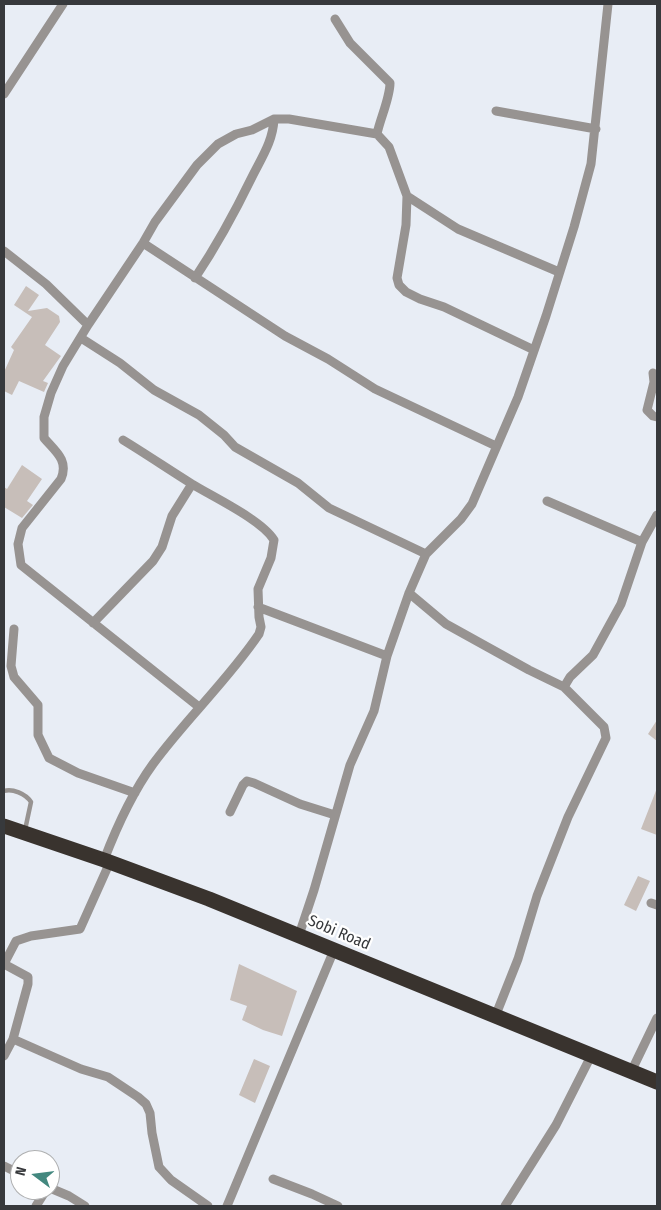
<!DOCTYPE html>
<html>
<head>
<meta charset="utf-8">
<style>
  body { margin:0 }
  #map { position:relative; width:661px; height:1210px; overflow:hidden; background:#e8edf5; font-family:"Fira Sans Condensed",sans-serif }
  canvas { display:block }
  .frame { position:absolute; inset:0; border:5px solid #37393c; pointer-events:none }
  .north { position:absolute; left:10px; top:1150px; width:50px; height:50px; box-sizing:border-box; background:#fff; border:1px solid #afb0b1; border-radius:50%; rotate:285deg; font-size:14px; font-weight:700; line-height:20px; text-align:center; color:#37393c }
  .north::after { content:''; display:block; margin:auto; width:18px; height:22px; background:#43887f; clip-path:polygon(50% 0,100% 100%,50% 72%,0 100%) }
</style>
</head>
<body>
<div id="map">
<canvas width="661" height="1210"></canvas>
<div class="frame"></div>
<div class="north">N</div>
</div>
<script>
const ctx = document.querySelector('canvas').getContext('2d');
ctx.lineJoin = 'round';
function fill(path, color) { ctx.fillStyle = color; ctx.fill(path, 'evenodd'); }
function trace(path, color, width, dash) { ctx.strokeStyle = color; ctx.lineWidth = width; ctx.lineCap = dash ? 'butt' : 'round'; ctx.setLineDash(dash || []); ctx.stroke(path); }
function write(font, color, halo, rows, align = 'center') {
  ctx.font = font + ' "Fira Sans Condensed",sans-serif'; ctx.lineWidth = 4.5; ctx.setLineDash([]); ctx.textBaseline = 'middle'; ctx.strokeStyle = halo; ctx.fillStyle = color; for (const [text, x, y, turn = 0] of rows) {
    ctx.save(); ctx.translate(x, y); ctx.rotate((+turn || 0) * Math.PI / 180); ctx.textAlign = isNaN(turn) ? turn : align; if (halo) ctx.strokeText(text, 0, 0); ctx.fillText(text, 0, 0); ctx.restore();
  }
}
const building = new Path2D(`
  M26,286L39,295L28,311L47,308L59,316L60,322L45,345L61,356L43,381L48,383L44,392L19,381L12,395L4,391V372L14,350L11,347L32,317L14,305Z
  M22,465L42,479L27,501L33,505L22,518L4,507V487L7,489Z
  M657,720V741L648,734Z
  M657,788V835L641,829Z
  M638,876L650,881L636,911L624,905Z
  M239,964L297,991L282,1036L263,1030L242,1020L247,1006L230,1000Z
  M254,1059L270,1066L255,1103L239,1095Z`);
const lane = new Path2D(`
  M4,791C12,788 26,794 31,802L25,830`);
const street = new Path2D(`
  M335,19L350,43L390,83C390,98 380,119 377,134
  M4,94L63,4
  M496,111L596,129
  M407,196L406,225L397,278L399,285L406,292L420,299L444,307L534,350
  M143,243L285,336L328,359L375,389L496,446
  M4,251L46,284L88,325
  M195,278C217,245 235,212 252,177C262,157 273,141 274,119
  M81,338L120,363L154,390L199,415L224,435L235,447L298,483L329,508L426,554
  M653,373L654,382L647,410L653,416L657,417
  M547,501L642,542
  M409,593L446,624L529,670L564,687L604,727L606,738L568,817L537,896L518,959L495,1017
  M258,607L387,656
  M93,623L153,561L162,547L172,516L192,484
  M14,629L11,666L14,677L38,705V735L49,758L78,773L135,793
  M564,687L570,677L593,655L621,604L642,542L657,515
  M199,707L21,565L18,544L22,528L61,479C69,460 55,451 44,438V417L51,393L63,366L88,325L143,243L155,222L197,165L218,144L236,134L252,130L274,119H289L377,134L389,147L407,196L458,229L559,272
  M230,812L243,785L247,781L254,783L300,804L335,815
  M104,860C117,826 132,793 153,764C186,719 228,680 259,634L261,627L259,617L258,589L271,558L274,540C262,520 213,497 192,484C168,469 146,454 123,440
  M651,903L657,905
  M299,935L314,890L350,765L374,711L387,656L409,593L426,554L461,519L472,504L518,397L546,316L574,227L591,164L608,4
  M4,964L16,941L31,936L80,929L110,862
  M4,964L28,977V984L13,1039
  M4,1056L13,1039L81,1069L108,1077L138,1097L146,1104L150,1113L152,1133L159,1167L171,1180L208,1206
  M631,1072L657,1018
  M4,1166L20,1174
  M273,1179L312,1194L338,1206
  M50,1188L69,1196L85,1206
  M36,1206L46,1190
  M227,1206L334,950
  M505,1206L556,1125L591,1056`);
const highway = new Path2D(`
  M4,826L104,860L209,899L657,1082`);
const streetNames = [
  ["Sobi Road",339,933,23]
];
fill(building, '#c7beb9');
trace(lane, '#979391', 4.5);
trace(street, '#979391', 9);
trace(highway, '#39332e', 15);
write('16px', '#37393c', '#fff', streetNames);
</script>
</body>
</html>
